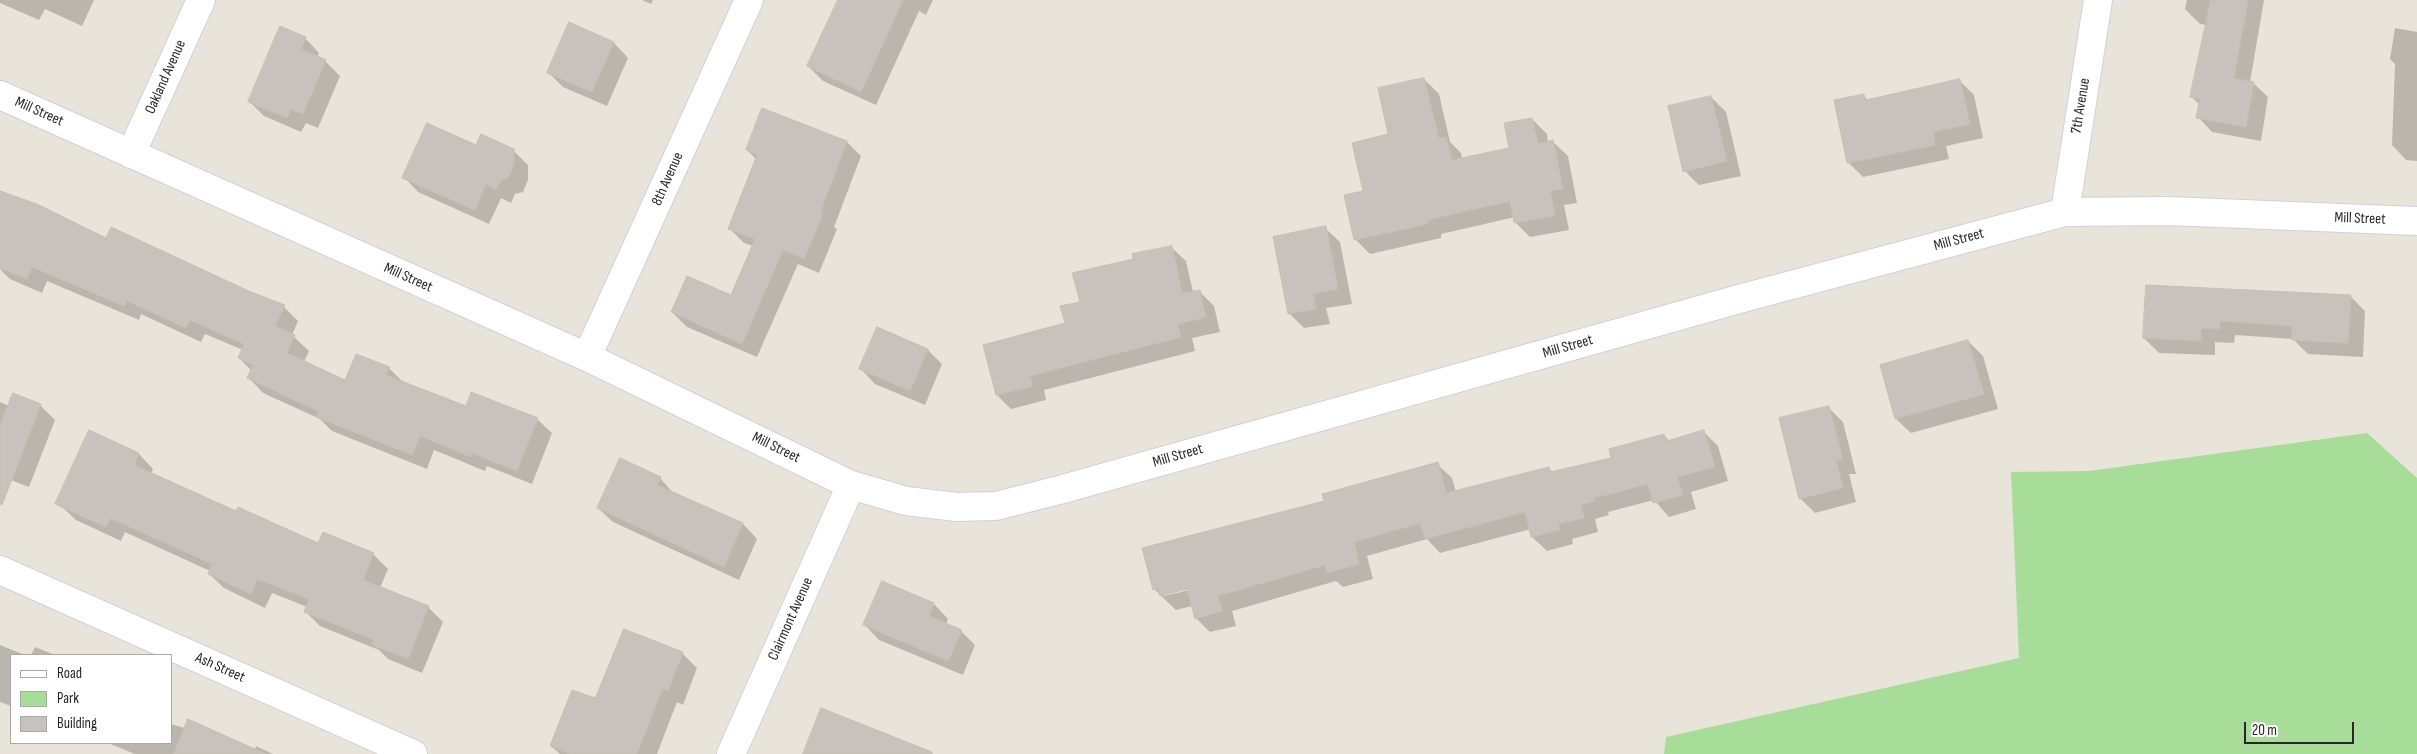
<!DOCTYPE html>
<html>
<head>
<meta charset="utf-8">
<style>
  body { margin:0 }
  #map { position:relative; width:2417px; height:754px; overflow:hidden; background:#e9e4d9; font-family:"Sofia Sans Condensed",sans-serif }
  canvas { display:block }
  .legend { position:absolute; left:10px; top:654px; width:162px; height:90px; box-sizing:border-box; background:#fff; border:1px solid #a9a9a9; margin:0; padding:6px 9px; list-style:none; font-size:15px; color:#272727 }
  .legend li { display:flex; align-items:center; gap:10px; height:25px }
  .legend b { width:25px; border:1px solid #a9a9a9 }
  .scale { position:absolute; left:2244px; top:722px; width:110px; height:22px; box-sizing:border-box; border:2px solid #272727; border-top:0; padding-left:6px; font-size:15px; line-height:18px; white-space:nowrap; color:#272727; -webkit-text-stroke:4px #fff; paint-order:stroke }
</style>
</head>
<body>
<div id="map">
<canvas width="2417" height="754"></canvas>
<ul class="legend">
<li><b style="height:6px;background:#fff"></b>Road</li>
<li><b style="height:14px;background:#a8dc99"></b>Park</li>
<li><b style="height:14px;background:#c7c3bc"></b>Building</li>
</ul>
<div class="scale">20 m</div>
</div>
<script>
const ctx = document.querySelector('canvas').getContext('2d');
ctx.lineJoin = 'round';
function fill(path, color) { ctx.fillStyle = color; ctx.fill(path, 'evenodd'); }
function trace(path, color, width, dash) { ctx.strokeStyle = color; ctx.lineWidth = width; ctx.lineCap = dash ? 'butt' : 'round'; ctx.setLineDash(dash || []); ctx.stroke(path); }
function write(font, color, halo, rows, align = 'center') {
  ctx.font = font + ' "Sofia Sans Condensed",sans-serif'; ctx.lineWidth = 5; ctx.setLineDash([]); ctx.textBaseline = 'middle'; ctx.strokeStyle = halo; ctx.fillStyle = color; for (const [text, x, y, turn = 0] of rows) {
    ctx.save(); ctx.translate(x, y); ctx.rotate((+turn || 0) * Math.PI / 180); ctx.textAlign = isNaN(turn) ? turn : align; if (halo) ctx.strokeText(text, 0, 0); ctx.fillText(text, 0, 0); ctx.restore();
  }
}
const green = new Path2D(`
  M2367,433L2417,478V754H1664L1666,737L2019,658L2011,472L2089,471Z`);
const shadow = new Path2D(`
  M0,0H94L82,26L45,9L39,20L0,3Z
  M642,0H653L651,4Z
  M839,0H933L926,15L919,11L876,105L823,81L808,66Z
  M2187,0H2264L2250,82L2253,83L2268,97L2261,141L2212,132L2198,117L2200,105L2191,96L2207,25L2200,24L2185,9Z
  M570,23L614,43L628,58L607,106L563,87L548,72Z
  M2395,28L2417,32V161L2406,160L2392,145L2395,64L2390,59Z
  M305,38L319,53L317,58L325,61L340,76L318,128L306,123L301,132L264,116L249,101Z
  M1424,79L1439,94L1450,142L1461,153L1462,159L1511,149L1532,119L1547,134L1548,143L1553,142L1568,156L1577,203L1564,205L1569,230L1530,237L1516,223L1515,217L1441,234V238L1370,254L1355,239L1364,192L1390,135Z
  M1960,81L1974,95L1983,138L1946,146L1949,159L1863,177L1848,162L1863,95L1868,100Z
  M1711,97L1726,112L1741,176L1699,185L1685,171Z
  M847,142L861,156L834,227L837,229L819,273L798,264L757,357L687,327L672,312L731,297L753,246L744,243L729,228L757,160L747,150Z
  M477,147L513,150L528,165V180L523,192L515,194L511,203L501,198L489,224L418,192L404,177Z
  M0,191L107,239L284,307L298,321L292,335L309,351L304,362L346,382L389,368L404,383L466,407L537,419L552,433L532,484L487,466L485,471L434,450L427,469L332,431L320,419L263,393L249,378L252,371L239,358L243,350L205,334L201,342L141,314L139,320L47,281L42,293L10,279L0,269Z
  M1325,228L1340,242L1352,304L1326,308L1330,324L1304,328L1289,313Z
  M1171,247L1186,261L1193,292L1199,291L1214,306L1220,332L1192,338L1195,351L1044,390L1046,400L1011,409L997,395L1066,324L1081,303L1134,260Z
  M2147,286L2350,296L2365,311L2363,357L2308,354L2293,339L2235,335L2234,343L2215,342V355L2159,353L2144,338Z
  M878,328L928,350L942,364L925,405L875,384L861,369Z
  M1968,341L1983,356L1998,409L1911,433L1896,419Z
  M0,402L9,406L40,405L55,420L29,487L0,476Z
  M1829,408L1843,422L1856,474H1849L1856,502L1815,513L1800,498Z
  M89,432L139,454L153,469L151,474L237,512L319,545L373,554L388,569L380,588L428,607L443,622L422,673L388,659L379,650L320,626L305,611L307,607L272,593L265,608L224,588L209,574L210,571L125,532L121,541L76,520L61,506Z
  M1704,432L1718,446L1728,481L1691,492L1696,509L1669,517L1654,500L1608,512L1609,515L1595,519L1598,532L1572,539L1573,544L1547,551L1532,537L1531,529L1440,553L1427,539L1367,556L1373,579L1343,587L1336,581L1232,611L1236,626L1210,632L1196,618L1192,606L1176,610L1154,589L1325,502L1437,464L1452,478L1456,492L1549,468L1553,473L1613,459L1664,435L1670,442ZM1192,587L1193,589L1164,596V594Z
  M660,478L674,494L743,524L757,539L739,580L613,522L598,508Z
  M882,583L934,604L948,619L946,624L961,631L975,645L963,675L879,640L865,625Z
  M0,645L25,655H11V706L0,702Z
  M35,647L55,655H31Z
  M682,653L697,668L683,705L677,702L657,754H560L551,746Z
  M171,724L255,749L256,746L273,754H135L108,743H171Z`);
const building = new Path2D(`
  M838,0H903L861,92L807,66Z
  M2211,0H2248L2234,78L2254,82L2246,127L2196,118L2200,99L2190,97Z
  M569,22L614,42L592,92L547,73Z
  M280,26L306,37L301,49L326,60L303,114L291,109L287,118L248,102Z
  M1424,78L1439,139L1446,137L1452,160L1509,148L1504,123L1532,118L1538,144L1553,140L1563,189L1550,191L1555,216L1514,223L1510,201L1427,220L1428,224L1354,240L1344,195L1363,191L1352,143L1388,134L1378,88Z
  M1960,79L1970,124L1933,132L1935,145L1847,163L1834,100L1864,94L1865,100Z
  M1711,96L1727,161L1683,172L1668,106Z
  M762,108L847,141L820,213L823,214L804,259L783,250L742,344L671,312L687,276L731,295L755,239L728,229L757,155L746,150Z
  M427,123L476,145L481,134L514,149V165L508,178L501,180L496,189L486,184L475,210L402,178Z
  M0,191L37,204L106,238L111,227L251,292L285,305L275,326L295,335L287,353L345,380L356,354L390,367L386,375L466,406L471,392L538,418L517,471L472,453L471,457L420,436L412,455L316,417L318,411L247,378L253,365L238,358L244,344L190,320L186,328L127,301L124,306L32,267L27,279L0,268Z
  M1326,226L1338,289L1313,294L1316,309L1288,314L1273,237Z
  M1172,246L1182,293L1200,290L1206,317L1178,324L1181,337L1030,376L1033,386L996,395L983,345L1065,323L1060,306L1080,302L1072,273L1133,259L1132,254Z
  M2146,285L2351,295L2348,343L2292,340V326L2220,321V329L2201,328V341L2143,338Z
  M877,327L928,349L910,391L859,369Z
  M1968,340L1984,394L1895,419L1880,365Z
  M13,393L41,404L2,505L0,504V426Z
  M1829,406L1843,460H1836L1843,488L1799,499L1779,418Z
  M89,430L139,453L134,465L236,511L238,507L318,543L323,532L374,553L363,580L429,606L408,659L372,645L374,640L304,612L309,599L257,579L251,594L208,574L212,564L110,518L106,527L55,504Z
  M1704,430L1715,467L1677,477L1683,495L1653,503L1648,484L1594,498L1595,501L1581,505L1584,518L1558,524L1560,530L1531,537L1525,512L1425,539L1420,523L1354,542L1359,564L1327,573L1325,565L1218,596L1222,611L1195,619L1187,589L1160,596L1158,588L1153,590L1142,548L1324,501L1322,494L1438,462L1446,493L1549,467L1550,472L1611,458L1609,449L1664,434L1666,441Z
  M620,458L661,477L657,485L743,523L724,567L597,508Z
  M882,581L934,603L929,616L962,630L948,661L863,625Z
  M624,629L683,652L668,691L662,689L637,754H570L550,746L572,690L595,698Z
  M821,708L932,752V754H803Z
  M188,719L266,754H174Z`);
const minor = new Path2D(`
  M0,95L587,357L851,485L906,501L957,507L996,506L1063,489L1739,299L2065,212L2168,211L2417,221
  M131,154L201,0
  M2065,212L2098,0
  M587,357L749,0
  M0,570L413,754
  M731,754L851,485`);
const streetNames = [
  ["Oakland Avenue",166,77,-66],
  ["7th Avenue",2081,106,-81],
  ["Mill Street",39,112,24],
  ["8th Avenue",668,179,-66],
  ["Mill Street",2360,219,2],
  ["Mill Street",1959,240,-15],
  ["Mill Street",408,278,24],
  ["Mill Street",1568,347,-16],
  ["Mill Street",776,448,26],
  ["Mill Street",1178,456,-16],
  ["Clairmont Avenue",791,619,-66],
  ["Ash Street",220,668,24]
];
fill(green, '#a8dc99');
fill(shadow, '#0003');
fill(building, '#c7c3bc');
trace(building, '#c4c0b4', 1);
trace(minor, '#cfd0df', 30);
trace(minor, '#fff', 28);
write('15px', '#272727', '#fff', streetNames);
</script>
</body>
</html>
